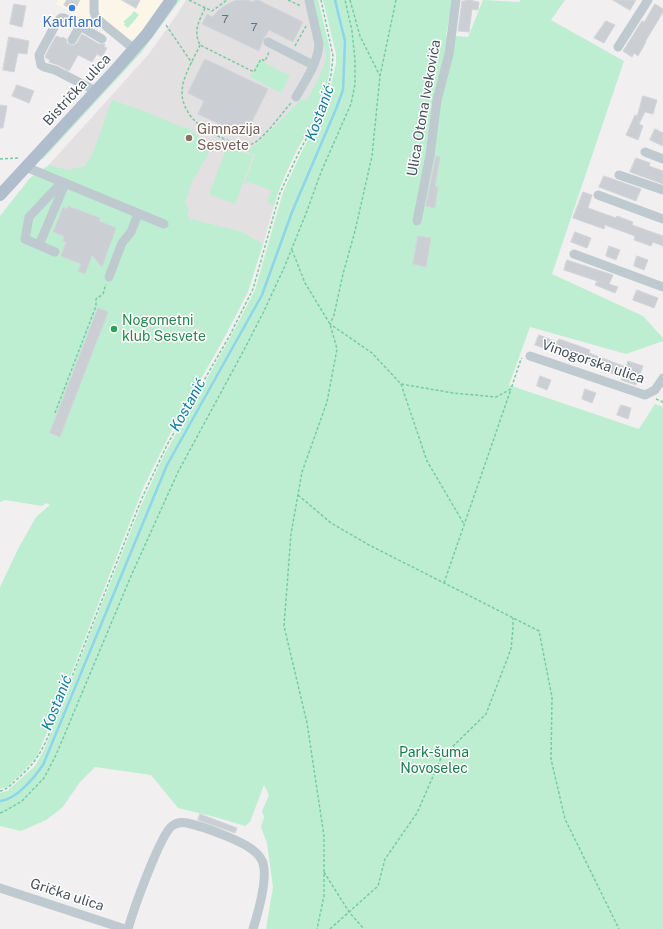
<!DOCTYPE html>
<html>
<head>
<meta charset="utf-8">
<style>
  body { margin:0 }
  canvas { display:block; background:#f1efef }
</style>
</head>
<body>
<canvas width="663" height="929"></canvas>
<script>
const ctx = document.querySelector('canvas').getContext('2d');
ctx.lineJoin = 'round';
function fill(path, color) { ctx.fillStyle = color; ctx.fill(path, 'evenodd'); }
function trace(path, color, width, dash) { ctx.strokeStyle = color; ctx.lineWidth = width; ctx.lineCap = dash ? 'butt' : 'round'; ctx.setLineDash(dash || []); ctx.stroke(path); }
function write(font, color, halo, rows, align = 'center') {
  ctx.font = font + ' "Public Sans",sans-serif'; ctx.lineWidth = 3; ctx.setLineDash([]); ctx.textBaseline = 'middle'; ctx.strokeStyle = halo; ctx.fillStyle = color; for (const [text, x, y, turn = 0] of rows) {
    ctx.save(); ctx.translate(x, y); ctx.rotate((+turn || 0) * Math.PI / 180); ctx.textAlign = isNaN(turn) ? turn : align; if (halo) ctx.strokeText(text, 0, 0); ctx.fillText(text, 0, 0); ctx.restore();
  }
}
const commercial = new Path2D(`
  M58,0H167L135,40L128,39L123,45L95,24L56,4Z`);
const education = new Path2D(`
  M186,0H318L330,50V58L328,79L323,96L313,123L295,153L278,192L260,255L47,167L148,55L178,13Z`);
const green = new Path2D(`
  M176,0H180L141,53L43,159H40Z
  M313,0H318L330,50C332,75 324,103 312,124C306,134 300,144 295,154C287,170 279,188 274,206L267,203L271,190L248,182L244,184L255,155L247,152V150L256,145L302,99L307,100C314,86 325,70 326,54Z
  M323,0H453L446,35L468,37L483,0L519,2L521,0H565L551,20L624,61L552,274L643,316L663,338V341L626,354L530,327L509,385L639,429L655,404L663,407V929H266L273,887L267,843L261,827L264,817L262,811L269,795L264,785L250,822L245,826L215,817L178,808L151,775L95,767L80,782L62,808L46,820L21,831L0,826V793L7,791L35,766L44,750L140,508L163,457L236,327L255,290L283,192L302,151L318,122L327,102L336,64V54Z
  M134,11L139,15L128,28L124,25L125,23L123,22L131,15Z
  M259,60L290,76L281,93L250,77Z
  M112,100L147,112L182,127L189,128L207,144L210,151L191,184L185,203L189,209L187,214L190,219L240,231L263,244L248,292L222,342L174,426L144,486L68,682L37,756L23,772L7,787L0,789V587L18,549L36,517L50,505L46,503L42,506L5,500L0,502V216L30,178L49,165L68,170L85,166L93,153Z
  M227,147L253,156L235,204L209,194Z`);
const stream = new Path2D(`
  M0,801C16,800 35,777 43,765L167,465L262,295L292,212L336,109L343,90L345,41L335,0`);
const building = new Path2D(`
  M67,0H80L74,11L64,5Z
  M122,0H140L136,8Z
  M246,0L254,2L255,0H258L303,22L293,42L269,30L263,40L262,43L259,51L202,24L207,14L212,17L220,9L226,5L234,1Z
  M465,0H473V1L479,2L478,10L472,9L469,32L458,31L462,1H465Z
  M613,0H636L630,10Z
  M14,4L26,6L22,27L10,24Z
  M655,4L663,9V12L645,42H646L638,56L634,53L632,57L623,51L642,21L644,22Z
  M606,21L615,25L604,43L594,38Z
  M82,34L99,44H105L104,47L107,48L102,57L97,54L92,62L78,55L69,71L58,65L49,62L50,60L46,58L45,56L56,36L62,38L63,37L66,39L67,43L72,46L77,43Z
  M9,37L29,41L27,54L18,53L14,72L3,70Z
  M205,59L268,89L245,136L198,114L204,101L188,93Z
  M17,85L34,91L29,103L12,96Z
  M643,96L657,100L653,114L645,112L639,124L643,126L638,140L626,135L635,115L637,116Z
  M0,105L7,106L3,128H0Z
  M655,129L663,133V146L650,140Z
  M436,156L440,157L435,187H438L435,208L426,206Z
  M636,158L650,163L649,166L663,171V184L630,172Z
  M604,176L641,189L636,201L599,187Z
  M583,192L592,195L588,208L616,218L617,216L633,222L632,225L663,236V246L653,242L651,246L634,240L635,236L605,225L604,229L573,218Z
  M68,206L100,218L99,221L116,228L102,267L92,255L85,274L78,271L81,264L61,256L66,242L63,241L64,236L53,232L63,207L67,209Z
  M575,232L591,238L587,248L571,242Z
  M418,236L431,238L426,267L413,264Z
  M609,246L620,250L616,260L606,256Z
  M637,256L648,260L644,270L634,266Z
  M567,260L613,275L609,284L618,287L615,293L595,285L597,281L564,270Z
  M637,290L658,298L654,308L633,300Z
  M98,308L108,312L60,437L50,433Z
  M539,335L557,342L559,339L579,346L590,350L589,353L626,367L628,361L643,366L636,385L621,380L622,377L590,365L592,362L547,346L546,349L535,345Z
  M540,376L551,380L547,390L537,386Z
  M585,389L596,393L592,403L582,399Z
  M621,405L631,408L628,419L617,415Z
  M200,814L237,828L235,833L198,820Z`);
const path = new Path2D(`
  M189,0L212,11L227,0
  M288,0L301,6
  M350,0L360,36L380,76
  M396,0L380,76L372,156L355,231L343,274L334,315L330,324L372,353L401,384L453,393L496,397L511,389L521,359L522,358
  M205,8C199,21 193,31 200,45L254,72L261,59L265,61L269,52
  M166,25L192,63
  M200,45C194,59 182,76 182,93C182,102 187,113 194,120C203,130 241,151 254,143C266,136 281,114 291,103
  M295,46L306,26
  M0,159L20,158
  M292,250L305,283L330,324L337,349L327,402L302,472L291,534L284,626L307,723L324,836V896L317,929
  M401,384L427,461L464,524
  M656,399L663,402
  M55,413L96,306V299L103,294L106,284
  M298,495L331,523L371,546L539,631L552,697L551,759L565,819L619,929
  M444,583L511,389
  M0,791C6,790 11,785 15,781C37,762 42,751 53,725L142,498L167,445L230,335L253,289L280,193L299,152L316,121L325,100L331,75L333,56L321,0
  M0,813L3,812L22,801L44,778L56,755L131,576L178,472L245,348L263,313L284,268L307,211L321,172L351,104L355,84V60L352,31L345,0
  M324,872L349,912L364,929
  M330,929L378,886L385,859L417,813L441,758L486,714L511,649L513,628V618`);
const minor = new Path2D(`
  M94,1V12L96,18L134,49
  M80,26L102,39
  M72,40L80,26L64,18H61L57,22L39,55L41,65L44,67L55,70L96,91
  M268,42L313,65
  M618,47L648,0
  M296,97C305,81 318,63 319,44L309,0
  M645,152L663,159
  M26,167L164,224
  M619,175L663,190
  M598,195L663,219
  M417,221L430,155L437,100L449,54L456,0
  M39,245L65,184
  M55,252L25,239L29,217L61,183
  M574,254L663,287
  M109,277L122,243L131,232L138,214
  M530,356L645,395L655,390L663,378
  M0,888L125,929
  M128,929C133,911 160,835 172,826C176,823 182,822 187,823C202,826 243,841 254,851C258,854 261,858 263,863C268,880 258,913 253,929`);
const major = new Path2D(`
  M0,195L119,66L147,34L171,0`);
const markers = [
  [72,8,4,"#3f7fe0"],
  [189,138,4,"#8d6e63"],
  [114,329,4,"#2e9e5b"]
];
const numberNames = [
  ["7",225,19],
  ["7",254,27]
];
const shopNames = [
  ["Kaufland",72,23]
];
const streetNames = [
  ["Bistrička ulica",77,90,-47],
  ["Ulica Otona Ivekovića",424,108,-80],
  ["Vinogorska ulica",593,362,19],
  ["Grička ulica",67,895,18]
];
const educationNames = [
  ["Gimnazija",197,130],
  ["Sesvete",197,146]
];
const leisureNames = [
  ["Nogometni",122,321],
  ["klub Sesvete",122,337]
];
const parkNames = [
  ["Park-šuma",434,753],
  ["Novoselec",434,769]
];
const waterNames = [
  ["Kostanić",320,113,-70],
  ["Kostanić",188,405,-61],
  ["Kostanić",57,703,-68]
];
fill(commercial, '#fbf6e8');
fill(education, '#e2e0e1');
fill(green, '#beeed1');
trace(stream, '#8cd5ea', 2.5);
fill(building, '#cbced3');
trace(building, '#d3d5da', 1);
trace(path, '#76cba3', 1.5, [3, 2]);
trace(minor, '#bfc9d0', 9);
trace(major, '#afbdcd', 12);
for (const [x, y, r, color] of markers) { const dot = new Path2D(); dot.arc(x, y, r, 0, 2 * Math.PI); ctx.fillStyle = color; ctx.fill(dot); trace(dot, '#fff', 1.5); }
write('12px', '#68717a', null, numberNames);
write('14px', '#366cbe', '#fff', shopNames);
write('14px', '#47525c', '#fff', streetNames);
write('14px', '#785e54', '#fff', educationNames, 'left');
write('14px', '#27864d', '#fff', leisureNames, 'left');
write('14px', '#197c4c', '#fff', parkNames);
write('italic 15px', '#0f7e9f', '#fff', waterNames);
</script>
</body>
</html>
